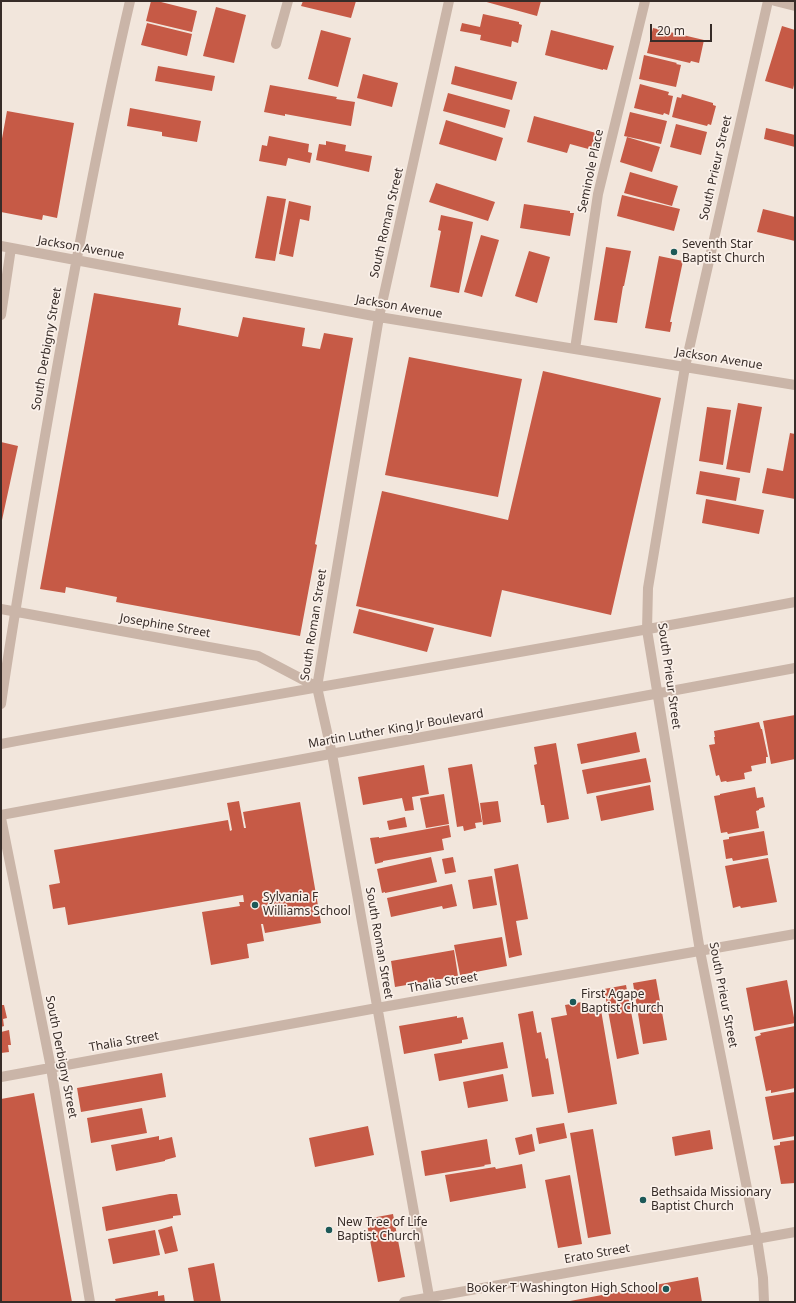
<!DOCTYPE html>
<html>
<head>
<meta charset="utf-8">
<style>
  body { margin:0 }
  #map { position:relative; width:796px; height:1303px; overflow:hidden; background:#f2e6dc; font-family:"Noto Sans",sans-serif }
  canvas { display:block }
  .frame { position:absolute; inset:0; border:2px solid #372c28; pointer-events:none }
  .scale { position:absolute; left:650px; top:24px; width:62px; height:18px; box-sizing:border-box; border:2px solid #372c28; border-top:0; padding-left:5px; font-size:12px; line-height:14px; white-space:nowrap; color:#372c28; -webkit-text-stroke:3px #faf0e9; paint-order:stroke }
</style>
</head>
<body>
<div id="map">
<canvas width="796" height="1303"></canvas>
<div class="frame"></div>
<div class="scale">20 m</div>
</div>
<script>
const ctx = document.querySelector('canvas').getContext('2d');
ctx.lineJoin = 'round';
function fill(path, color) { ctx.fillStyle = color; ctx.fill(path, 'evenodd'); }
function trace(path, color, width, dash) { ctx.strokeStyle = color; ctx.lineWidth = width; ctx.lineCap = dash ? 'butt' : 'round'; ctx.setLineDash(dash || []); ctx.stroke(path); }
function write(font, color, halo, rows, align = 'center') {
  ctx.font = font + ' "Noto Sans",sans-serif'; ctx.lineWidth = 3.5; ctx.setLineDash([]); ctx.textBaseline = 'middle'; ctx.strokeStyle = halo; ctx.fillStyle = color; for (const [text, x, y, turn = 0] of rows) {
    ctx.save(); ctx.translate(x, y); ctx.rotate((+turn || 0) * Math.PI / 180); ctx.textAlign = isNaN(turn) ? turn : align; if (halo) ctx.strokeText(text, 0, 0); ctx.fillText(text, 0, 0); ctx.restore();
  }
}
const building = new Path2D(`
  M151,1H157L197,11L192,32L146,21Z
  M303,1H356L351,18L301,6Z
  M483,1H541L537,16Z
  M216,7L246,15L234,63L203,56Z
  M483,14L519,22V24L522,25L518,43L512,41L511,47L480,40L481,35L460,31L462,23L480,27Z
  M147,23L192,34L187,56L141,45Z
  M782,26L795,30V81L793,89L765,81Z
  M653,28L704,40L699,63L691,61L690,63L647,53Z
  M321,30L351,38L338,87L308,79Z
  M551,30L614,46L607,70L603,69V70L545,55Z
  M644,55L677,63L676,64L681,65L676,87L639,79Z
  M158,66L215,76L212,91L155,81Z
  M455,66L517,82L512,100L451,84Z
  M363,74L398,83L392,107L357,98Z
  M640,84L669,92L668,95L673,96L669,115L664,113L663,115L634,108Z
  M270,85L337,97L336,99L355,102L351,126L285,114V116L264,112Z
  M448,93L510,110L505,128L443,111Z
  M682,94L713,103V105L716,106L711,125L708,124L707,126L672,117L677,97L681,98Z
  M130,108L201,121L197,142L162,136V132L127,126Z
  M7,111L74,123L57,218L43,215L42,220L1,212V144Z
  M630,112L667,121L661,144L624,136Z
  M534,116L596,133L592,150L570,144L567,153L527,142Z
  M446,120L503,138L496,161L439,144Z
  M676,124L707,132L701,155L670,147Z
  M766,128L795,135V147L764,139Z
  M269,136L309,144L308,152L312,153L310,163L288,158L286,166L259,161L262,145L267,146Z
  M627,137L660,147L652,172L620,162Z
  M326,141L346,145L345,151L372,156L369,172L316,160L319,144L326,145Z
  M630,172L678,186L672,206L624,193Z
  M436,183L495,202L488,221L429,202Z
  M622,195L680,209L674,231L617,216Z
  M267,196L286,199L275,261L255,258Z
  M289,201L311,206L309,221L300,219L293,257L279,254Z
  M524,204L570,211V213H574L570,236L520,228Z
  M763,209L795,217V241L757,232Z
  M441,215L473,222L459,293L430,287L441,231L438,230Z
  M481,235L499,240L482,297L464,292Z
  M606,247L631,251L624,286H623L617,323L594,320Z
  M529,251L550,257L537,303L515,296Z
  M659,256L683,261L670,322H672L670,332L645,328Z
  M94,293L181,308L178,325L238,337L243,317L305,328L302,346L320,349L324,333L353,338L315,544L317,545L300,636L116,602L117,597L66,587L65,593L40,589Z
  M409,357L522,379L498,497L385,475Z
  M543,371L661,398L611,615L502,590L491,637L356,606L382,491L508,520Z
  M738,403L762,407L750,473L726,469Z
  M707,407L731,410L723,465L699,461Z
  M790,433L795,434V499L762,493L767,468L783,471Z
  M1,442L18,446L2,520H1Z
  M700,471L740,478L736,501L696,494Z
  M706,499L764,510L759,534L702,523Z
  M359,609L434,628L427,652L353,633Z
  M795,715V759L771,764L763,721Z
  M759,722L761,729H762L768,757H766V763L751,766L752,771L744,773L745,779L727,782L726,781L721,782L719,775L716,776L709,745L715,744L714,737H715L714,731Z
  M636,732L640,752L581,764L577,744Z
  M556,743L569,819L547,823L544,805H541L534,765L537,764L534,747Z
  M646,758L651,782L587,794L582,770Z
  M472,764L482,822L475,823L476,828L464,831L463,826L457,827L448,768Z
  M424,765L429,794L412,797L414,810L405,811L402,798L363,805L358,777Z
  M650,785L654,810L601,821L596,796Z
  M755,787L757,798L763,797L765,807L759,809V810L756,811L759,828L728,834L727,832L721,833L714,796L720,795V794Z
  M444,794L449,824L426,828L420,798Z
  M239,801L244,828H246L243,812L300,802L321,923L265,933L263,924H261L264,941L247,944L249,958L211,965L202,912L240,906L239,902H244L243,895L68,925L65,907L53,909L49,885L60,883L54,850L228,820L230,831L232,830L227,803Z
  M498,801L501,822L483,825L480,803Z
  M405,817L407,827L389,830L387,821Z
  M449,825L451,837L442,839L444,850L383,861V862L375,864L370,838L379,837V838Z
  M764,831L768,855L733,861L732,858L726,859L723,840L729,839V837Z
  M431,857L437,882L385,893V892L382,893L377,869Z
  M453,857L456,872L445,874L442,859Z
  M768,858L777,902L741,908L740,906L733,908L725,866Z
  M518,864L528,919L516,921L522,955L509,958L494,869Z
  M492,876L497,905L473,909L468,880Z
  M452,884L457,906L443,909L442,906L391,917L387,898Z
  M502,937L507,966L460,975L454,945Z
  M454,950L458,976L395,987L391,961Z
  M656,979L667,1040L643,1044L633,983Z
  M787,980L795,1023L754,1031L746,988Z
  M626,985L639,1054L617,1059L604,989Z
  M582,1002L584,1013L601,1010L617,1104L568,1113L551,1018L567,1015L565,1005Z
  M1,1005H4L7,1018L3,1019L4,1026L1,1027Z
  M533,1011L537,1033L541,1032L546,1059L548,1058L554,1094L532,1097L518,1014Z
  M457,1016V1018L463,1017L468,1039L462,1040V1043L404,1054L399,1026Z
  M795,1026V1088L771,1093V1090L766,1091L755,1037L761,1035L760,1033Z
  M9,1030L11,1045H8L9,1052L1,1053V1032Z
  M503,1042L508,1068L439,1081L434,1054Z
  M162,1073L166,1097L81,1112L77,1088Z
  M503,1074L508,1101L468,1108L463,1082Z
  M795,1092V1136L773,1140L765,1097Z
  M34,1093L72,1302H1V1099Z
  M142,1108L147,1133L91,1143L87,1118Z
  M564,1123L567,1138L539,1144L536,1128Z
  M368,1126L374,1155L315,1167L309,1138Z
  M593,1129L611,1234L588,1238L570,1133Z
  M710,1130L713,1149L675,1156L672,1137Z
  M532,1134L535,1151L519,1155L515,1138Z
  M159,1136V1140L172,1137L176,1157L165,1160V1161L116,1171L111,1145Z
  M487,1139L491,1164L484,1165L485,1166L425,1176L421,1151Z
  M795,1140V1183L781,1184L774,1146L780,1145V1142Z
  M522,1164L526,1188L450,1202L445,1175L495,1167L496,1169Z
  M570,1175L582,1244L558,1248L545,1180Z
  M170,1194H177L181,1215L173,1216V1218L106,1231L102,1207Z
  M393,1214L405,1277L378,1282L366,1219Z
  M172,1226L178,1251L165,1254L158,1230Z
  M155,1230L160,1255L113,1264L108,1239Z
  M214,1263L221,1302H194L188,1268Z
  M698,1277L702,1302H571L570,1301Z
  M158,1291V1296L164,1295L165,1302H116L115,1299Z`);
const minor = new Path2D(`
  M775,1L795,6
  M276,44L288,1
  M1,246L379,317L795,385
  M1,315L11,248
  M575,349L598,194L645,1
  M1,609L258,656L317,687
  M1,704C15,607 32,510 49,413C73,275 98,138 130,1
  M1,744C265,695 531,652 795,602
  M1,815L795,668
  M1,818L51,1068L90,1302
  M1,1077L377,1008L795,934
  M404,1302L795,1232
  M430,1302L332,754L317,687L379,317L449,1
  M764,1302L763,1278L757,1239L700,951L647,630L648,588L685,367L768,1`);
const markers = [
  [674,252,4,"#1d5958"],
  [255,905,4,"#1d5958"],
  [573,1002,4,"#1d5958"],
  [643,1200,4,"#1d5958"],
  [329,1230,4,"#1d5958"],
  [666,1289,4,"#1d5958"]
];
const streetNames = [
  ["South Prieur Street",716,168,-77],
  ["Seminole Place",591,171,-78],
  ["South Roman Street",387,223,-77],
  ["Jackson Avenue",81,248,10],
  ["Jackson Avenue",399,307,10],
  ["South Derbigny Street",47,349,-80],
  ["Jackson Avenue",719,359,9],
  ["South Roman Street",314,625,-81],
  ["Josephine Street",165,626,10],
  ["South Prieur Street",669,676,82],
  ["Martin Luther King Jr Boulevard",396,729,-10],
  ["South Roman Street",379,943,80],
  ["Thalia Street",443,983,-10],
  ["South Prieur Street",723,995,79],
  ["Thalia Street",124,1042,-10],
  ["South Derbigny Street",61,1057,79],
  ["Erato Street",597,1254,-10]
];
const poiNames = [
  ["Seventh Star",682,245],
  ["Baptist Church",682,259],
  ["Sylvania F",263,898],
  ["Williams School",263,912],
  ["First Agape",581,995],
  ["Baptist Church",581,1009],
  ["Bethsaida Missionary",651,1193],
  ["Baptist Church",651,1207],
  ["New Tree of Life",337,1223],
  ["Baptist Church",337,1237],
  ["Booker T Washington High School",658,1289,"right"]
];
fill(building, '#c65a46');
trace(minor, '#cab5a8', 10);
for (const [x, y, r, color] of markers) { const dot = new Path2D(); dot.arc(x, y, r, 0, 2 * Math.PI); ctx.fillStyle = color; ctx.fill(dot); trace(dot, '#faf0e9', 1.5); }
write('12px', '#372c28', '#faf0e9', streetNames);
write('12px', '#372c28', '#faf0e9', poiNames, 'left');
</script>
</body>
</html>
